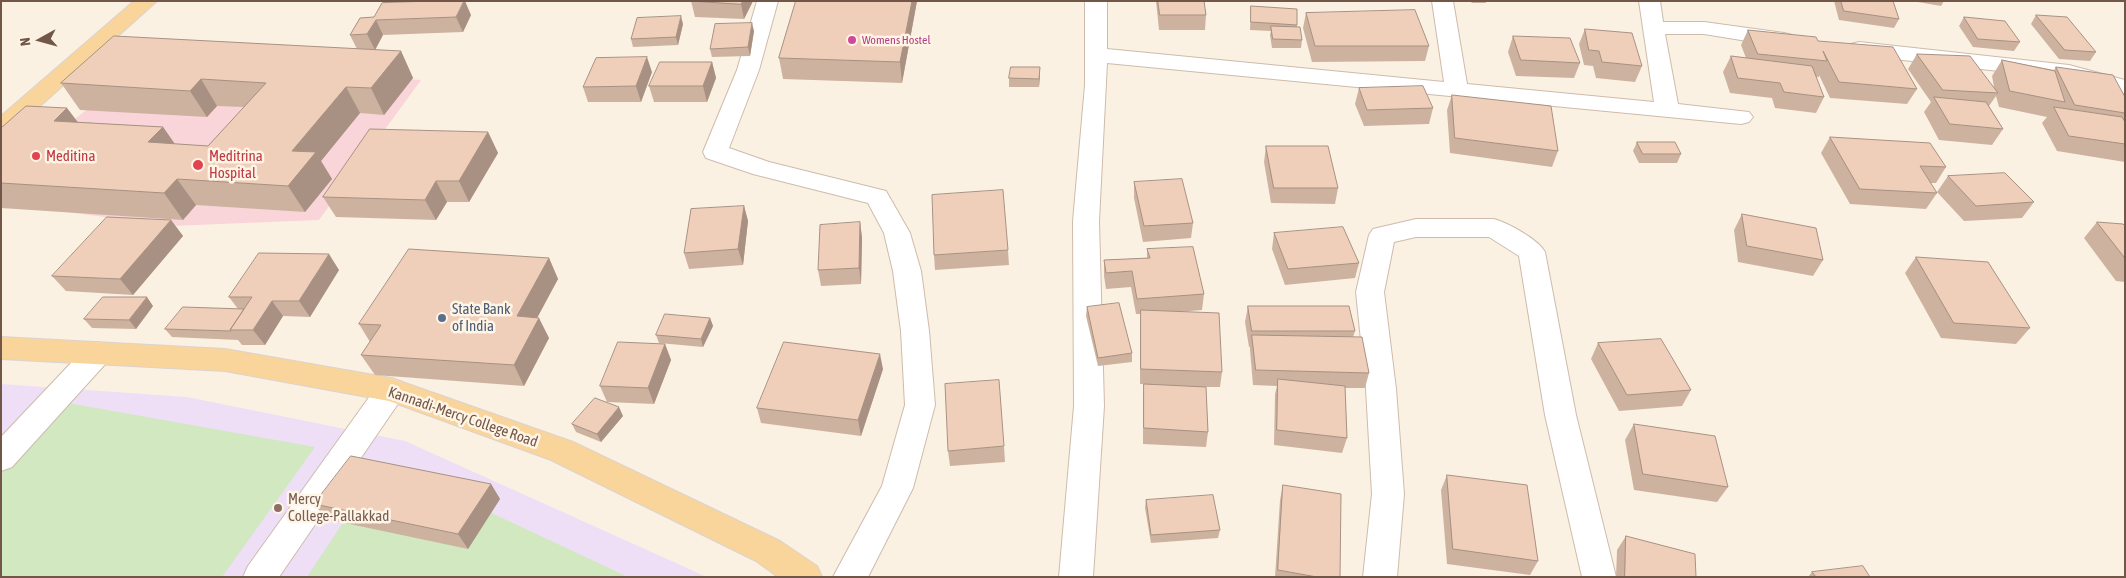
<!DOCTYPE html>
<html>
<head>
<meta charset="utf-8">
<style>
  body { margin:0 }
  #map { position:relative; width:2126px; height:578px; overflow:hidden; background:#fbf1e2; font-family:"Asap Condensed",sans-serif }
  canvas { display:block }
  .frame { position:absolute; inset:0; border:2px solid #725749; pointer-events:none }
  .north { position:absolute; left:15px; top:15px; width:50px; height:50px; -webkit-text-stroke:4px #fff5e7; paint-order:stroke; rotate:263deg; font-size:14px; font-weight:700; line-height:20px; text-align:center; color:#725749 }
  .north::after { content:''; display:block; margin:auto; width:18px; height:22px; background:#725749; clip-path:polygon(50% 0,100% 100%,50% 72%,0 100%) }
</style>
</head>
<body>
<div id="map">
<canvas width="2126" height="578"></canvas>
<div class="frame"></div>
<div class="north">N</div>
</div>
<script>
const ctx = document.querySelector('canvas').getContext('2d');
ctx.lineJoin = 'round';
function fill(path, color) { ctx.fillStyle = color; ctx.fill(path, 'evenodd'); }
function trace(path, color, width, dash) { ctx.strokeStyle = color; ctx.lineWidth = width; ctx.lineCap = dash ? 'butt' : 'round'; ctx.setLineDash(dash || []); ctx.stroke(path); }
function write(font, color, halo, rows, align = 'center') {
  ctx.font = font + ' "Asap Condensed",sans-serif'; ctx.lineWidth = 5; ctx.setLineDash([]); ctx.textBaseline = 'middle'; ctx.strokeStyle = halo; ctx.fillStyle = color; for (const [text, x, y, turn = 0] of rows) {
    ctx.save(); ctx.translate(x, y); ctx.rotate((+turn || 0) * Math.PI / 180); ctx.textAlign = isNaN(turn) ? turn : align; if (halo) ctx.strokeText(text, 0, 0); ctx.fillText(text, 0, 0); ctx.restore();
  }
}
const education = new Path2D(`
  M1,384L187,397L405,441L707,577H1Z`);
const medical = new Path2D(`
  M136,59L421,80L319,220L171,226L7,204L67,125L108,93Z`);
const green = new Path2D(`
  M57,401L315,447L222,577H1V460Z
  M383,462L628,577H307Z`);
const minor = new Path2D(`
  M757,1H778L759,70L729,148L769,162L886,191L910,233L921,271L929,331L935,405L913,488L868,577H833L882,486L905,405L901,331L893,271L884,233L868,203L753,174L706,158L703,152L737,70Z
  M1085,1H1107V49L1444,82L1432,1H1453L1467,84L1654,102L1639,1H1660L1663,22H1704L1784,33L1792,35L1795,40L1792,45L1784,47L1704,34H1665L1678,104L1749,112L1753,117L1749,122L1741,124L1107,63L1099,221L1104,406L1093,577H1059L1074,406L1073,221L1085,85Z
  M1859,42L2069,65L2125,80V94L2068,79L1851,54L1848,49L1851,44Z
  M1416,219H1494C1508,223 1538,239 1545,252L1576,415L1616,577H1582L1545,415L1519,256L1489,237H1416L1394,242L1384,292L1396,389L1404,494L1397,577H1363L1372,494L1366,389L1356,292L1369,235L1373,229Z
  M98,342L108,345L112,353L108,361L12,467L1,471V437L88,345Z
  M391,378L402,382L406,390L402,398L279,577H243L248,566L380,382Z`);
const major = new Path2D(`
  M134,1H157L9,134L1,136V116Z
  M1,337L225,349L391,378L573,442L780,541L817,566L822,577H778L756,561L551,460L389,401L225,371L1,359Z`);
const wall = new Path2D(`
  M691,1H753L744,19L695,17Z
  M796,1H917L902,83L783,79L779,58Z
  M1156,1H1204L1206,15L1205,30H1159Z
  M1470,1H1486V3H1472Z
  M1834,1H1893L1899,19L1894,28L1839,20Z
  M1912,1H1944L1941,6Z
  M1251,6L1297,25V27L1302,40L1301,48H1272L1270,35L1271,31L1250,30Z
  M1306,13L1429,46L1425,61L1312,62L1303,28Z
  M471,15L463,32L383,35L375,50L401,51L413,78L384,115L360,113L321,161L332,179L305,212L196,205L183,220L1,208V128L78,122L163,127L175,144L208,146L244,107L217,106L207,117L80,110L61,83L357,49L350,35L360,18Z
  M2036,15L2096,52L2090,61L2059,59L2031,24Z
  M1964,17L2020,42L2014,51L1973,47L1959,26Z
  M683,24L678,45L633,47L631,39Z
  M1585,29L1642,66L1635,82L1596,78L1593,66L1584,65L1579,44Z
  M1748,30L1818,41L1917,89L1907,104L1830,98L1819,75V77H1816L1824,97L1816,113L1775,108L1772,98L1730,93L1723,72L1731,56L1746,58L1741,45Z
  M754,31L750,56L712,57L710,49Z
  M1513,36L1580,63L1574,78L1516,76L1508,52Z
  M1917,54L1994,87L1992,76L2002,60L2054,70L2056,67L2125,97V162L2057,151L2042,123L2047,117L1999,107L1996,96L1989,106L2003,129L1992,145L1939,140L1924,112L1931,102L1908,69Z
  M712,62L716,78L707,102H654L649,86Z
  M1040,67L1039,87H1009V78Z
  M652,72L641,102H588L583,87Z
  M1359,88L1433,108L1429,124L1364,126L1355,104Z
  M1452,95L1558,151L1552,167L1450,153L1447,110Z
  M488,132L498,153L469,202H447L436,220L336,217L323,197Z
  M1830,137L1946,167L1936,183H1931L1937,193L1926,209L1850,204L1821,153Z
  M1637,142L1681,154L1677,163H1639L1633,151Z
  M1266,146L1338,188L1335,204L1271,203L1264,162Z
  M1948,176L2034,202L2022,218L1964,221L1937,192Z
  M1134,182L1193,223L1191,238L1143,242L1134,198Z
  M744,206L748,221L743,265L689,269L684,253Z
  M1742,214L1823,260L1813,276L1738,262L1734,230Z
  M171,220L183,236L133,295L66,291L52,276Z
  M860,222L862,238L861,284L821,286L818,270Z
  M2097,222L2125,226V282L2116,281L2084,238Z
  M1274,233L1359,263L1355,278L1285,285L1272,249Z
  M1147,249L1204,294L1202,310L1178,312L1222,372L1220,387H1206L1208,432L1206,447L1143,444V399L1144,384H1140V326L1141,314H1136L1131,287L1106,289L1104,276V260L1147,258Z
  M1008,250L1009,265L935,270L934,255Z
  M1916,257L2030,328L2016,344L1941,338L1905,273Z
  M549,258L558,279L537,317L549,338L524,386L375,375L361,355L370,342L359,324Z
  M339,270L310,317L283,316L265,345H242L238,340L172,337L165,329L238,309L229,297Z
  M153,306L136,329L92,328L84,319Z
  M1248,306L1355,331L1353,337L1369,373L1365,388H1345L1347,438L1342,453L1274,445L1275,394L1277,386L1253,385L1250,350V347H1249L1245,322Z
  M1087,307L1132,353V362L1098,366L1086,316Z
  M710,318L713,326L703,347L659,343L656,335Z
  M1598,343L1691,390L1682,406L1619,411L1591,359Z
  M665,344L671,360L654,404L607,402L600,386Z
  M883,369L861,436L761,423L757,408Z
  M623,416L601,442L576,432L572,424Z
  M1634,424L1728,487L1717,502L1634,490L1625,440Z
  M1004,446L1005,462L950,466L948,451Z
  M1447,475L1538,561L1530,575L1447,564L1441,490Z
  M491,484L500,499L468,549L326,519L314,504Z
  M1283,485L1340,577H1275L1280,500Z
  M1146,500L1220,530L1218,538L1151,543L1145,508Z
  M1626,536L1696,577H1616L1617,550Z
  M1812,572L1870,577H1808Z`);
const shadedWall = new Path2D(`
  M464,1H465L471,15L463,32L456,17Z
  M743,1H753L744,19L741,4Z
  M912,1H917L902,83L900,62Z
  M681,16L683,24L678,45L676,37Z
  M376,20L383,35L375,50L367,34Z
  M752,23L754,31L750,56L748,47Z
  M401,51L413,78L384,115L371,88Z
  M647,57L652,72L641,102L636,86Z
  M712,62L716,78L707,102L703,86Z
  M1040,67V76L1039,87V79Z
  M201,79L217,106L207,117L190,91Z
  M346,87L360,113L321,161L332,179L305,212L288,186L292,151Z
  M67,108L87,134L54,121Z
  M163,127L181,153L148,142Z
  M488,132L498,153L469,202L459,181Z
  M177,179L196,205L183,220L164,193Z
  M436,181L447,202L436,220L425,200Z
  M744,206L748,221L743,265L738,249Z
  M171,220L183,236L133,295L120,279Z
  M860,222L862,238L861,284L859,268Z
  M329,254L339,270L310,317L299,301Z
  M549,258L558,279L527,337L517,316Z
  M147,297L153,306L136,329L129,320Z
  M272,301L283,316L265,345L253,330Z
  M539,318L549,338L524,386L514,365Z
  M710,318L713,326L703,347L701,339Z
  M665,344L671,360L654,404L648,388Z
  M880,354L883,369L861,436L858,420Z
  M619,407L623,416L601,442L597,434Z
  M491,484L500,499L468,549L458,534Z`);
const building = new Path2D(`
  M431,1H464L456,17L376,20L367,34L350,35L360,18L374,17L382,3Z
  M691,1H743L741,4Z
  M796,1H912L900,62L779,58Z
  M1158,1H1204L1206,15H1160Z
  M1841,1H1893L1899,19L1844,11Z
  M1251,6L1297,9V25L1251,22Z
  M1415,10L1429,46H1315L1306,13Z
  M2036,15L2067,17L2096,52L2065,50Z
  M681,16L676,37L631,39L637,18Z
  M1964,17L2005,21L2020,42L1978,39Z
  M752,23L748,47L710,49L715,24Z
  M1271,26L1300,27L1302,40L1273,39Z
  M1585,29L1632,33L1642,66L1602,62L1599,51L1589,50Z
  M1748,30L1816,37L1818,41L1893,47L1917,89L1839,82L1823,51L1827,61L1758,54Z
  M114,36L401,51L371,88L346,87L292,151L316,152L288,186L177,179L164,193L1,183V128L26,106L67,108L54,121L163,127L148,142L208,146L266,83L201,79L190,91L61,83Z
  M1513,36L1570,38L1580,63L1521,60Z
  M1917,54L1970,56L1998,93L1943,90Z
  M1731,56L1812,66L1824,97L1784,92L1780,83L1738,78Z
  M647,57L636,86L583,87L596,58Z
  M2002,60L2055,71L2065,102L2010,91Z
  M660,62H712L703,86H649Z
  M1011,67H1040L1039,79L1009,78Z
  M2056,67L2113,75L2125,97V113L2075,105Z
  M1423,86L1433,108L1367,110L1359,88Z
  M1452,95L1551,106L1558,151L1455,138Z
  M1934,97L1986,102L2003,129L1950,124Z
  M2054,107L2122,117L2125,122V144L2069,136Z
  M370,129L488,132L459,181H436L425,200L323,197Z
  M1830,137L1930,143L1946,167L1920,166L1937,193L1860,189Z
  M1637,142H1675L1681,154H1643Z
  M1266,146H1328L1338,188H1274Z
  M2005,173L2034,202L1976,206L1948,176Z
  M1182,179L1193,223L1144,226L1134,182Z
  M1003,190L1008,250L934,255L932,195Z
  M744,206L738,249L684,253L691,209Z
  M1742,214L1816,228L1823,260L1747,246Z
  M107,217L171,220L120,279L52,276Z
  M860,222L859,268L818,270L820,225Z
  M2097,222L2123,224L2125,226V258Z
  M1343,227L1359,263L1288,269L1274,233Z
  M1193,247L1204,294L1137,299L1132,271L1106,273L1104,260L1150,258L1147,249Z
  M409,249L549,258L517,316L539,318L514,365L361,355L381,325L359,324Z
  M259,253L329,254L299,301H272L253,330H230L252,297H229Z
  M1916,257L1988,262L2030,328L1954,323Z
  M103,297H147L129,320L84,319Z
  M1119,303L1132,353L1098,358L1087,307Z
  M1248,306H1349L1355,331H1252Z
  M183,307L244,309L230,330L231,331L165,329Z
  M1141,310L1219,313L1222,372L1141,369Z
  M665,314L710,318L701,339L656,335Z
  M1252,335L1362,337L1369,373L1256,370Z
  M1661,339L1691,390L1627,395L1598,343Z
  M618,342L665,344L648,388L600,386Z
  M784,342L880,354L858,420L757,408Z
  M1278,379L1345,386L1347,438L1277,430Z
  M999,380L1004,446L948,451L945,384Z
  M1144,384L1206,387L1208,432L1144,428Z
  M595,398L619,407L597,434L572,424Z
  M1634,424L1715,436L1728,487L1643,474Z
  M351,456L491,484L458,534L314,504Z
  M1447,475L1527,485L1538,561L1453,549Z
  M1283,485L1341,494L1340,577H1317L1278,570Z
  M1213,495L1220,530L1151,535L1146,500Z
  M1626,536L1695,554L1696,577H1625Z
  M1863,566L1870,577H1816L1812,572Z`);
const markers = [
  [852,40,5,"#d1479c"],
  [36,156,5,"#e0444e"],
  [198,165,6,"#e0444e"],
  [442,318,5,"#5c6f8a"],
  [278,508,5,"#8d6e63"]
];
const farHotelnames = [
  ["Womens Hostel",862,40]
];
const healthNames = [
  ["Meditina",46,156],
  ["Meditrina",209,156],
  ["Hospital",209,173]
];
const serviceNames = [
  ["State Bank",452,309],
  ["of India",452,326]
];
const streetNames = [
  ["Kannadi-Mercy College Road",463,417,19]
];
const educationNames = [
  ["Mercy",288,499],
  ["College-Pallakkad",288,516]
];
fill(education, '#eedff7');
fill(medical, '#f9d5da');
fill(green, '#d1e8c1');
trace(minor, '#cebbac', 2);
trace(major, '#dad3d0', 2);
fill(minor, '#fff');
fill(major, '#f9d59b');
fill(wall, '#ceb2a0');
fill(shadedWall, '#a89182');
fill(building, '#f0cfba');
trace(building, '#a89182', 1);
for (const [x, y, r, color] of markers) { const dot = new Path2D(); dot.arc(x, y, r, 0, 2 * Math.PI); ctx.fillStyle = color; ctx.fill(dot); trace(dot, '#fff5e7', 2); }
write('12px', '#b23c85', '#fff5e7', farHotelnames, 'left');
write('15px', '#be3a42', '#fff5e7', healthNames, 'left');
write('15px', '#4e5e75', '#fff5e7', serviceNames, 'left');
write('15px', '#725749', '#fff5e7', streetNames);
write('15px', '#785e54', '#fff5e7', educationNames, 'left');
</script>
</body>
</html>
